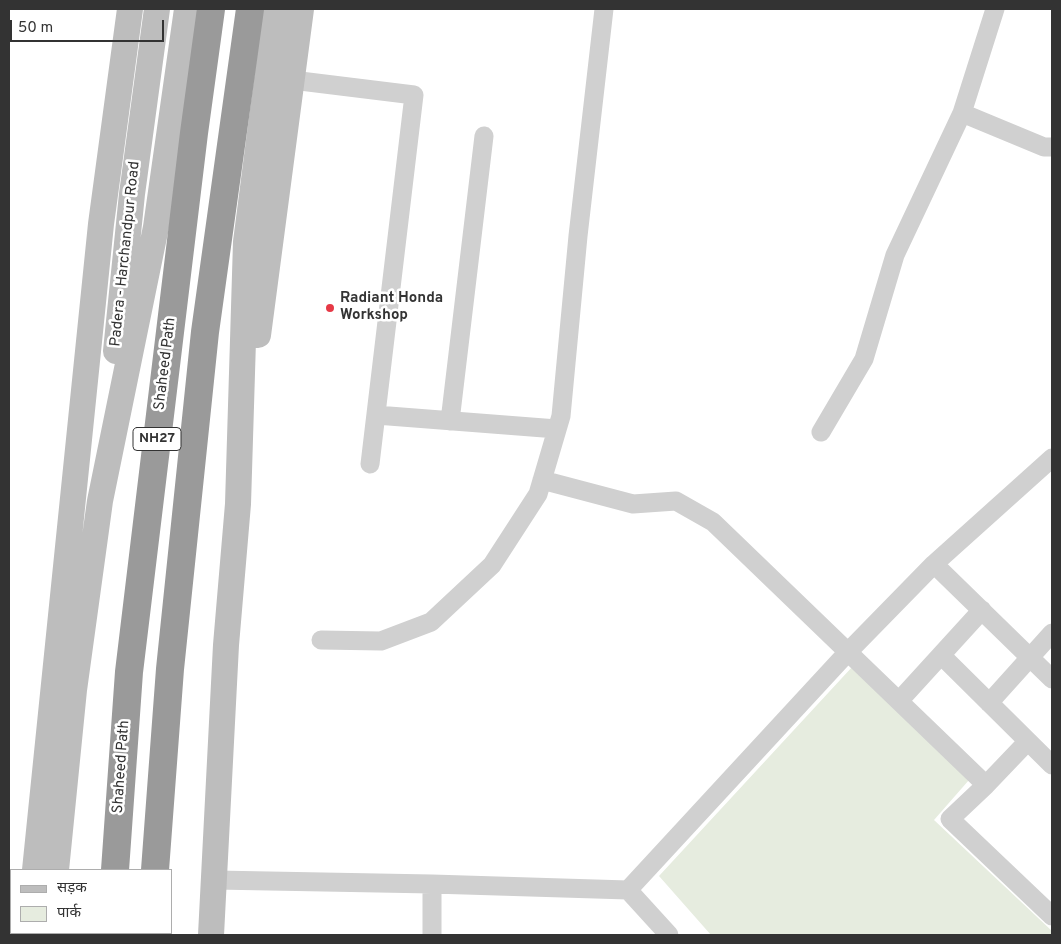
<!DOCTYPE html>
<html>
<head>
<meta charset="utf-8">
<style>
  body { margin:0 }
  #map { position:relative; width:1061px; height:944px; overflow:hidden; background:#fff; font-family:Overpass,"Noto Sans Devanagari",sans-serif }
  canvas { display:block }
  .frame { position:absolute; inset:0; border:10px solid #333; pointer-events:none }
  .legend { position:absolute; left:10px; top:869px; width:162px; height:65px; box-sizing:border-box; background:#fff; border:1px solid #adadad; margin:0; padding:6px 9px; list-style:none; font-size:15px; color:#333 }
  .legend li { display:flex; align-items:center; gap:10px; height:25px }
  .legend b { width:25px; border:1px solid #adadad }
  .scale { position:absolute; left:10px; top:20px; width:154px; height:22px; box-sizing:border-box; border:2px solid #333; border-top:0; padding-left:6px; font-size:15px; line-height:18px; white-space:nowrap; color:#333; -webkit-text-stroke:4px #fff; paint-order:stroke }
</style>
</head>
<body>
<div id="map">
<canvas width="1061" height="944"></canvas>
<div class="frame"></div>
<ul class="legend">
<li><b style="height:6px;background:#bdbdbd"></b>सड़क</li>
<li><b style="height:14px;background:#e6ecdf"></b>पार्क</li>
</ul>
<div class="scale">50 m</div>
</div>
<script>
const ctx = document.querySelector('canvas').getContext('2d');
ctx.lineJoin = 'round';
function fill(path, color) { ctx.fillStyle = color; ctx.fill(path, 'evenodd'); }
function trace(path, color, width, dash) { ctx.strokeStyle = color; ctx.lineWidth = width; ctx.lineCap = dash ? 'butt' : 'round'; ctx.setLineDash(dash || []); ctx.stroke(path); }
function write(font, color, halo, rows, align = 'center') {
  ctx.font = font + ' Overpass,sans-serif'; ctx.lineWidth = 5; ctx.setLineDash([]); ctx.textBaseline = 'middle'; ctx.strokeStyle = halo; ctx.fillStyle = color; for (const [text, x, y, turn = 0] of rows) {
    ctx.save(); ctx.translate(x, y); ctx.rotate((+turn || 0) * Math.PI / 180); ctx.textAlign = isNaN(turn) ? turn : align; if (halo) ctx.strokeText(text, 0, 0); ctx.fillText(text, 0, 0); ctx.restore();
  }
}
const green = new Path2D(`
  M853,666L969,780L934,820L1052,931V935H711L659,876Z`);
const street = new Path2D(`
  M292,80L414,95L370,464
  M962,113L1044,147H1052
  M376,415L557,429
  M450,421L484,136
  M821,432L864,359L895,255L962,113L995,9
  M542,480L633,504L676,501L713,522L986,785
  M934,564L1052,679
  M321,640L381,641L431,622L492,565L538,494L561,416L578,236L604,9
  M941,655L1052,765
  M899,701L982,610
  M989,703L1052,633
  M1028,741L986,785L950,819L1052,916
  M215,880L432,884L628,890L669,935
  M432,884V935
  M628,890L847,653L934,564L1052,458`);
const secondary = new Path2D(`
  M258,335L301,9
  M116,351L132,194L157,9
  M35,870L101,224L130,9
  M56,870L74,690L100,501L156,227L187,9
  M29,935V933
  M50,935V933
  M211,935L226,645L238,504L246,242L276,9`);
const highway = new Path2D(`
  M115,870L129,672L194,133L211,9
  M155,870L170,669L205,332L250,9
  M110,935V933
  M150,935V933`);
const markers = [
  [330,308,5,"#e63946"]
];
const shields = [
  [157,439,48]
];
const shieldNames = [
  ["NH27",157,439]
];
const streetNames = [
  ["Padera - Harchandpur Road",126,254,-84],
  ["Shaheed Path",166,364,-83],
  ["Shaheed Path",122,767,-86]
];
const poiNames = [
  ["Radiant Honda",340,299],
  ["Workshop",340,316]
];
fill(green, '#e6ecdf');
trace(street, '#d0d0d0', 19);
trace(secondary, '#bdbdbd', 26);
trace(highway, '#9a9a9a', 28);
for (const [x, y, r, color] of markers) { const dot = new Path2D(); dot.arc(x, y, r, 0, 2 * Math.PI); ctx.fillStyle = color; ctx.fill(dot); trace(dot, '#fff', 2); }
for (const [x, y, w] of shields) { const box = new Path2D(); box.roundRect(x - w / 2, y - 11.5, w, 23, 4); ctx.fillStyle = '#fff'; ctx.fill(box); trace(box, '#333', 1); }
write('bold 14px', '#333', null, shieldNames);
write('15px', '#333', '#fff', streetNames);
write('bold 15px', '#333', '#fff', poiNames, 'left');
</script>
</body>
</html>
